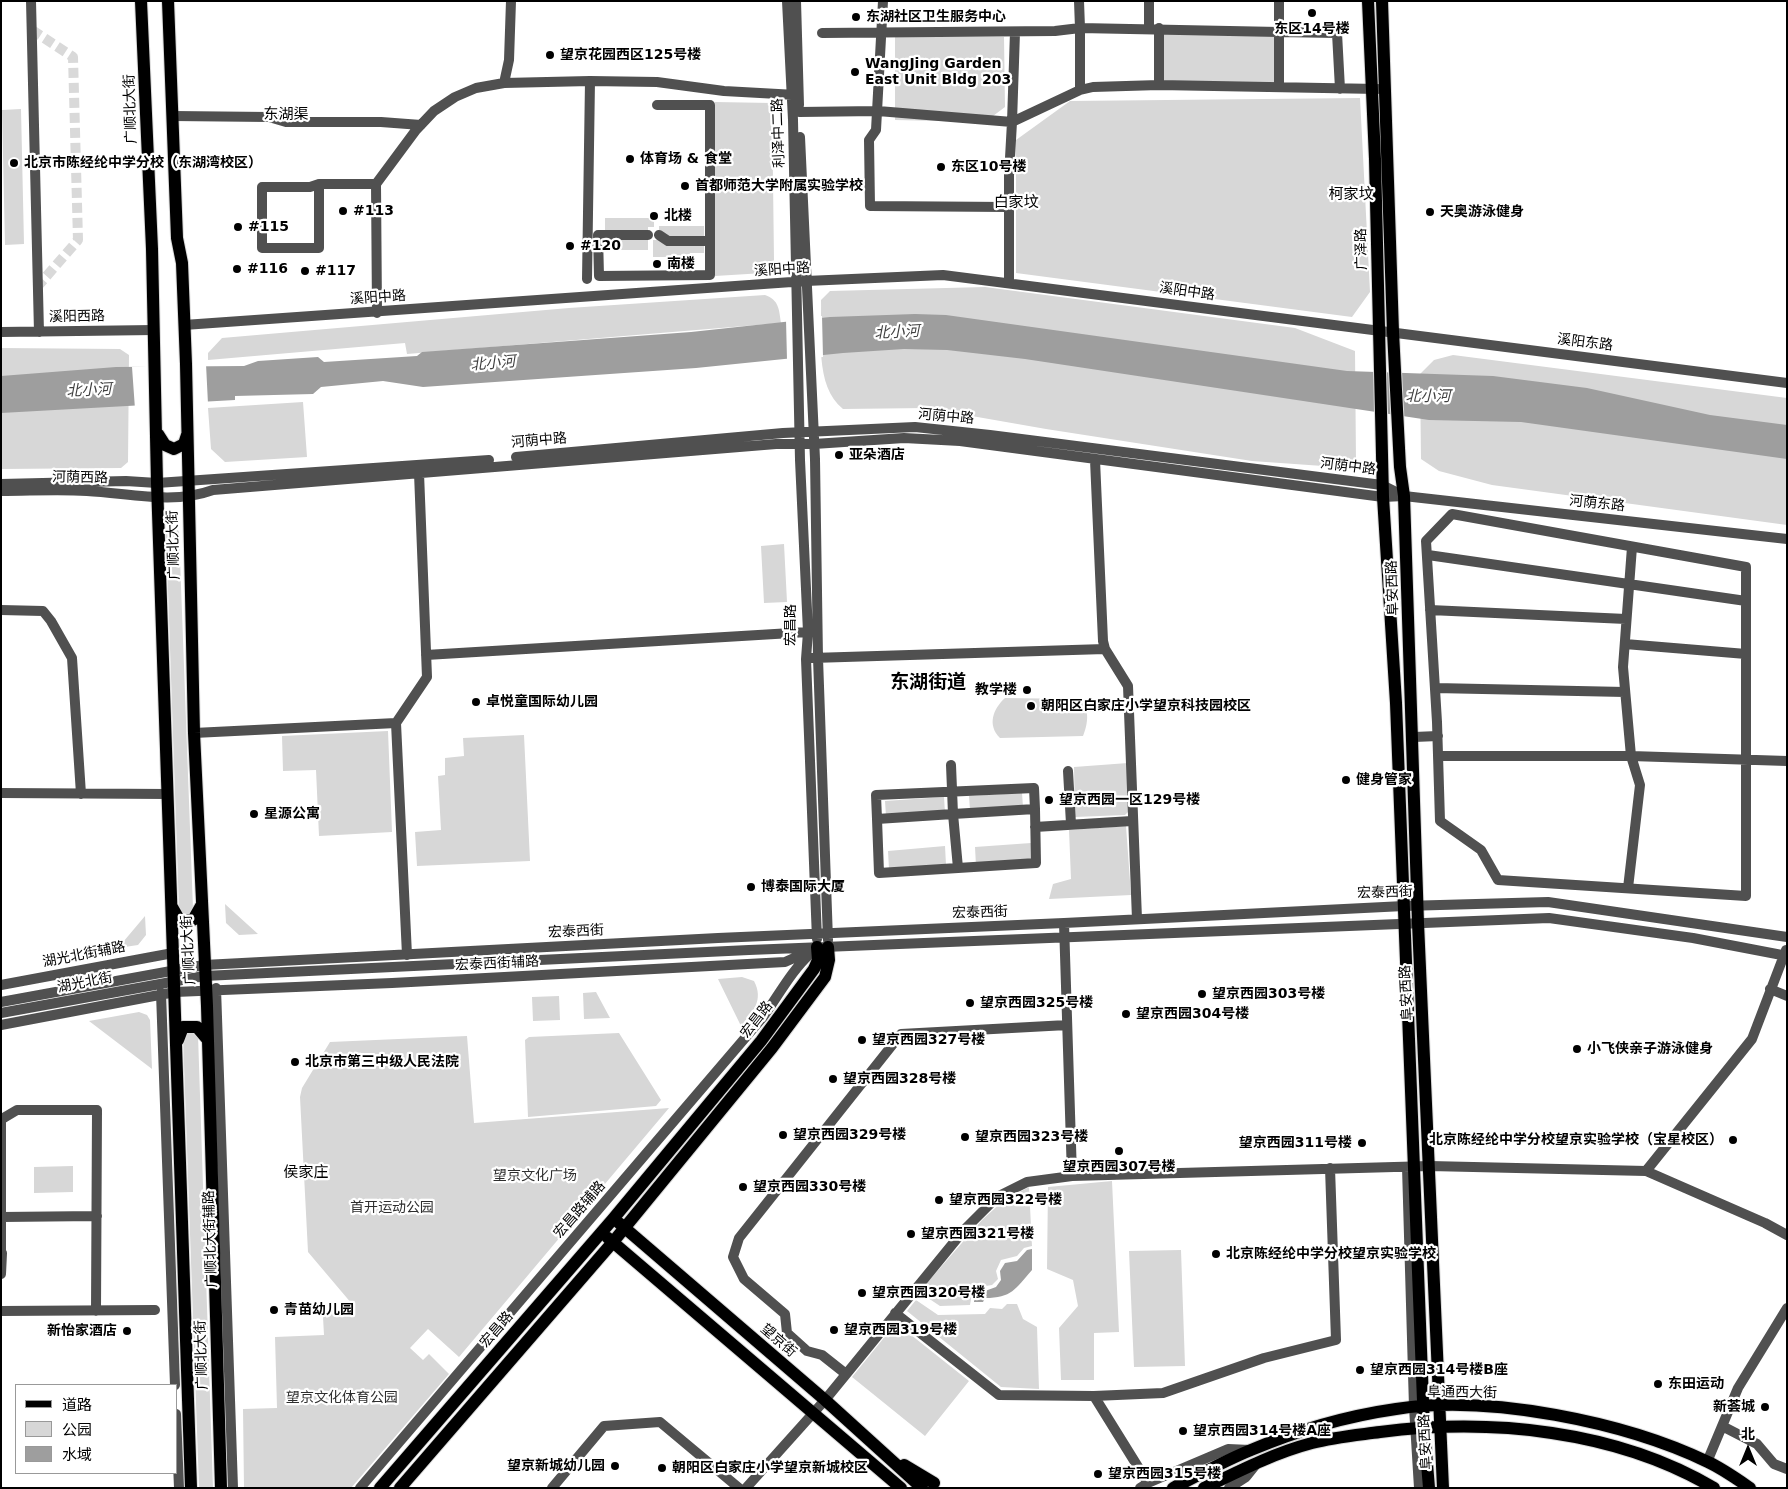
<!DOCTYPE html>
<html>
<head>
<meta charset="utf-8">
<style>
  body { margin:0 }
  #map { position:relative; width:1788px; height:1489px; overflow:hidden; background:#fff; font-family:"DejaVu Sans","Noto Sans SC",sans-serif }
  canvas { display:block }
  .frame { position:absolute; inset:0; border:2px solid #000; pointer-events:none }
  .legend { position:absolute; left:15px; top:1384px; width:162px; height:90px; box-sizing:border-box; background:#fff; border:1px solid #999; margin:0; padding:6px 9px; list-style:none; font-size:15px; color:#000 }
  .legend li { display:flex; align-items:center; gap:10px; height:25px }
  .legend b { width:25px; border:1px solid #999 }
  .north { position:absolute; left:1723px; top:1424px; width:50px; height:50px; -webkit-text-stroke:4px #fff; paint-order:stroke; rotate:0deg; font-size:14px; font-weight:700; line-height:20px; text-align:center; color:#000 }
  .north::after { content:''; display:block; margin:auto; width:18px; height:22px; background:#000; clip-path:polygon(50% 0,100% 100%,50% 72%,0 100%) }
</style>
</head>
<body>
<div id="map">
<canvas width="1788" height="1489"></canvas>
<div class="frame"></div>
<ul class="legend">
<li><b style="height:6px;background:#000"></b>道路</li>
<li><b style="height:14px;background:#d7d7d7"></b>公园</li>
<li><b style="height:14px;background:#9e9e9e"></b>水域</li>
</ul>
<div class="north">北</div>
</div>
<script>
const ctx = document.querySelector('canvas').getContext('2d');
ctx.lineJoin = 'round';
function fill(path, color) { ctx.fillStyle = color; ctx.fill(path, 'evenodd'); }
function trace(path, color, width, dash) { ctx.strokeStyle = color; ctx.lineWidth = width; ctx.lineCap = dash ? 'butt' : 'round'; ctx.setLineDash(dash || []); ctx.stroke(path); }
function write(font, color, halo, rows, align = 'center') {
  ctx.font = font + ' "DejaVu Sans","Noto Sans SC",sans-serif'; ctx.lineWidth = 4.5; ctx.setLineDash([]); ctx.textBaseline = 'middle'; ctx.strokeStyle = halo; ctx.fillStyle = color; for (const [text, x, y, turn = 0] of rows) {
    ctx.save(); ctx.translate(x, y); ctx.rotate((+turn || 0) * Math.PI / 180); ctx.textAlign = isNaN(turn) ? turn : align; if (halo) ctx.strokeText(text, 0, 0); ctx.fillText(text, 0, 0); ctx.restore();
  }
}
const green = new Path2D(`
  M1160,33H1277L1278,85L1160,82Z
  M895,37H1004L1005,107L985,122L895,120Z
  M1360,98L1370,292L1352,317L1016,273V140L1070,101Z
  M715,102L772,103L774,260L764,273L715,276Z
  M21,109L24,244L5,245L2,110Z
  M605,218H654V227H648V250H605Z
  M659,226H704V253H690V257H653V240H659Z
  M985,287L1295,328L1355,351L1356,462L1337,467L1252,461L1046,429L926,408L843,409C814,386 822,334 821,300L830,291Z
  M765,295C779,300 779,309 781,323L407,354L405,343L208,360V353L222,338L569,308Z
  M1,348L120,349L129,355L128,462L121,468L1,469Z
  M1453,355L1787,398V525L1492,485L1439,471L1421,459L1420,374L1434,360Z
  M303,402L307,457L225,462L211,449L208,408Z
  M170,527H176L179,532L193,909L190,916H182L179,910L166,532Z
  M784,544L787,602L764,603L761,546Z
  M1005,698L1077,699C1091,706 1088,724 1083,736L1000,738C987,725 993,709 1005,698Z
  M388,731L392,832L319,836L316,770L283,771L282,736Z
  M524,735L530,861L417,866L415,832L441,830L438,776L445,775V758L464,756L463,738Z
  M1128,763L1129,811L1125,815L1075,817L1074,767Z
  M1022,793L1023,807L970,810L969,796Z
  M944,797L945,813L886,816L885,801Z
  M1126,826L1131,895L1049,899L1053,884L1071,879L1069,830Z
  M1031,843L1033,861L976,866L975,847Z
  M945,846L946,865L889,869L888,851Z
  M225,904L258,934L239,935L226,923Z
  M145,916L146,935L138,945L118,948Z
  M742,977L754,981C764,1000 753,1012 741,1026L718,979Z
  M596,992L610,1018L584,1019L583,993Z
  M559,996L560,1020L533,1021L532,997Z
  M139,1012L147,1015L150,1020L152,1069L89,1021Z
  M190,1029L198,1035L213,1488H199L183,1036Z
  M619,1033L661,1100L656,1106L528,1117L525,1040L529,1037Z
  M467,1036L474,1123L669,1108L459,1357L428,1329L410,1348L423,1360L429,1354L449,1374L351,1488H244L243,1409L277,1408L275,1337L324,1335L323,1317L352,1304L308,1252L300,1097L302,1088L330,1042Z
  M73,1166V1192L34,1193V1167Z
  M1112,1181L1119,1332L1094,1333V1380H1061L1059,1328L1078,1306L1073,1280L1047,1269L1048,1187Z
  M1029,1187L1032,1246L1024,1248L1017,1256L1001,1260L996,1271L998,1279L992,1285L973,1288L970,1305L940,1306L919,1292L982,1220L1004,1200Z
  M1181,1250L1185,1366L1134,1367L1129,1251Z
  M916,1300L938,1315L985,1314L990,1308L1002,1309L1007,1304H1017L1023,1319L1037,1327L1039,1389L1001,1387L907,1311Z
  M896,1323L969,1381L925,1436L852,1377Z`);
const water = new Path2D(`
  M915,314L946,315L1347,371L1493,376L1587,388L1710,415L1787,425V459L1521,422L1429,420L1025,359L947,350L904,349L843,353L696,368L423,387L383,381L321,387L313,394L235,396V400L1,413V376L116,367L244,366L258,361L318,357L324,362L417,356L422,352L691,332L830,317Z
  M1032,1249V1270C1015,1289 1012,1298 985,1298L983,1302H974V1295L996,1287L1001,1280L1000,1271L1005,1263L1017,1261L1027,1250Z`);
const pier = new Path2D(`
  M822,316L823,357L787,360L786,320Z
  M175,364H206L208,404L135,409L132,367Z`);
const minorTunnel = new Path2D(`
  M32,30L73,57L78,240L38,286`);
const minor = new Path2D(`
  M31,1L39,332
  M787,1L793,120L800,460L808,632L806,659L817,939
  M796,1L799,105
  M883,1L876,130L869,140L870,206L1008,207
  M1149,1V28
  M1279,1V32L1337,33L1340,89
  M822,33L1055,31L1080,28L1079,1
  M504,83L509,60L511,1
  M1159,85V28
  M1080,90V28L1279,32V87
  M799,112L878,111L1012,122L1015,32
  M173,116L269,117L286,122H381L421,125
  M800,137L815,459L818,658L828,940
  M319,184V248H262V187H310L319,184H376
  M648,235H598L599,276L710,275V105H657
  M659,235L668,241H710
  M587,279L590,81
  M1009,282V176L1012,122L1080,90L1093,87L1159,85L1378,89
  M377,313L376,184L416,130L434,111L455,97L476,88L504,83L590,81L657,82L724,91L796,95
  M184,325L806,281L943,275L1787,383
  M1,332L154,330
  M516,457L783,433L915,427L990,435L1382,485L1402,495
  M1095,460L1103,641L1105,649L1128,686L1137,919
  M1,484L126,481L157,483L489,460
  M1,491C30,491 58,489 87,491C129,493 172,505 213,490L776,444H814L904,438L960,441L1383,497L1404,496L1787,539
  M1452,514L1746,567V896L1498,880L1481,850L1440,821L1437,722L1426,541Z
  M1428,555L1746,601
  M1,610L43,611L51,621L72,658L81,794
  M1430,610L1626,619
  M1625,644L1746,654
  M426,655L808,632
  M812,658L1105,649
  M1435,688L1625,692
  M194,733L396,723
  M1414,737L1438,736
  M1438,756H1631L1787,761
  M951,765L953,814L877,819L879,873L958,868
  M1068,771L1071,824
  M1,793L168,794
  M1035,809L1036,863L958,868L953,814Z
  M877,819L876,795L1034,788L1035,809
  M1035,827L1132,821
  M1628,888L1640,785L1631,756L1623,667L1632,547
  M1064,923L1072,1176
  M407,955L396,723L427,677L419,473
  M1,985L173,953
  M216,988L233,1488
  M1770,989L1787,996
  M161,993L175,1385
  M1,1002L204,965L718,938L1064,923L1404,906L1548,902L1787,937
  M1,1013L204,976L749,950L1549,918L1693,938L1787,956
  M1,1025L175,992L392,983L785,962L812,950
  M1,1118V1253
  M2,1119L17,1110H97L96,1311
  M1407,1167L1414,1407L1419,1488
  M1646,1171L1765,1223L1787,1235
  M2,1217L97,1216
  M1,1274L2,1253
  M1,1311L155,1310
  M895,1313L999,1395L1094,1396L1163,1393L1264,1358L1336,1340L1330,1168
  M846,1374L822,1355L807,1351L787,1333L785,1314L744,1279L733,1257L739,1238L901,1034L1067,1025
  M1094,1396L1148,1483
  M176,1414L179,1488
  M1722,1426L1757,1444L1774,1464L1787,1469
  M1707,1462L1738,1388L1787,1308
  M360,1488L763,1017C779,995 791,971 811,953
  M552,1488L604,1426L660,1422L739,1488
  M746,1488L825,1400L964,1230L997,1197L1027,1182L1072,1176L1430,1166L1646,1171L1752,1039L1786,950
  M1140,1488L1148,1483L1228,1449L1250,1450
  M1229,1488L1246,1477L1258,1462`);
const major = new Path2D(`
  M141,1L152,249L157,483L191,1488
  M168,1L177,238L182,263L186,364L194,733L207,1006L221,1488
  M1368,1L1375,159L1383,497L1396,703L1424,1427L1429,1488
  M1382,1L1393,332L1400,467L1404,496L1418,923L1443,1488
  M158,434L165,445L174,449L184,444L187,435
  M172,907L180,921L193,920L201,906
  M178,1040L183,1027H197L208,1040
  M619,1223L825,1400L922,1488
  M608,1238L901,1488
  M904,1465L934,1483
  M380,1488L613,1219L761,1041L814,969L818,960L817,947
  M400,1488L613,1242L772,1048L825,977L829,960L828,947
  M1173,1488C1199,1475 1224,1461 1251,1450C1296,1431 1347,1416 1396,1409C1488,1394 1625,1422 1708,1462C1723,1469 1737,1479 1750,1488
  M1204,1488C1239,1471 1274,1453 1312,1443C1334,1437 1358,1435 1380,1432C1491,1418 1616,1430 1714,1488`);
const markers = [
  [1312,13,5,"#000"],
  [856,17,5,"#000"],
  [550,55,5,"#000"],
  [855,72,5,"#000"],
  [630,159,5,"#000"],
  [14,163,5,"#000"],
  [941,167,5,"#000"],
  [685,186,5,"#000"],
  [343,211,5,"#000"],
  [1430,212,5,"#000"],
  [654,216,5,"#000"],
  [238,227,5,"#000"],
  [570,246,5,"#000"],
  [657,264,5,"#000"],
  [237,269,5,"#000"],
  [305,271,5,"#000"],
  [839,455,5,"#000"],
  [1027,690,5,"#000"],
  [476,702,5,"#000"],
  [1031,706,5,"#000"],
  [1346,780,5,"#000"],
  [1049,800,5,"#000"],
  [254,814,5,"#000"],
  [751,887,5,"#000"],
  [1202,994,5,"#000"],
  [970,1003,5,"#000"],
  [1126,1014,5,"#000"],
  [862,1040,5,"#000"],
  [1577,1049,5,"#000"],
  [295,1062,5,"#000"],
  [833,1079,5,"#000"],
  [783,1135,5,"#000"],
  [965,1137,5,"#000"],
  [1733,1140,5,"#000"],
  [1362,1143,5,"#000"],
  [1119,1151,5,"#000"],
  [743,1187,5,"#000"],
  [939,1200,5,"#000"],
  [911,1234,5,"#000"],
  [1216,1254,5,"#000"],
  [862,1293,5,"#000"],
  [274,1310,5,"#000"],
  [834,1330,5,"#000"],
  [127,1331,5,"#000"],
  [1360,1370,5,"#000"],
  [1658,1384,5,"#000"],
  [1765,1407,5,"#000"],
  [1183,1431,5,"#000"],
  [615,1466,5,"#000"],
  [662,1468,5,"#000"],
  [1098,1474,5,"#000"]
];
const poiNames = [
  ["东湖社区卫生服务中心",866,17],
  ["东区14号楼",1312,29,"center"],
  ["望京花园西区125号楼",560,55],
  ["WangJing Garden",865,64],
  ["East Unit Bldg 203",865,80],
  ["体育场 & 食堂",640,159],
  ["北京市陈经纶中学分校（东湖湾校区）",24,163],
  ["东区10号楼",951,167],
  ["首都师范大学附属实验学校",695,186],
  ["#113",353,211],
  ["天奥游泳健身",1440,212],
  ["北楼",664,216],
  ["#115",248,227],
  ["#120",580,246],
  ["南楼",667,264],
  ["#116",247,269],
  ["#117",315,271],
  ["亚朵酒店",849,455],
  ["教学楼",1017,690,"right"],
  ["卓悦童国际幼儿园",486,702],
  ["朝阳区白家庄小学望京科技园校区",1041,706],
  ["健身管家",1356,780],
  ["望京西园一区129号楼",1059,800],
  ["星源公寓",264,814],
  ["博泰国际大厦",761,887],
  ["望京西园303号楼",1212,994],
  ["望京西园325号楼",980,1003],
  ["望京西园304号楼",1136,1014],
  ["望京西园327号楼",872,1040],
  ["小飞侠亲子游泳健身",1587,1049],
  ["北京市第三中级人民法院",305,1062],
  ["望京西园328号楼",843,1079],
  ["望京西园329号楼",793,1135],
  ["望京西园323号楼",975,1137],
  ["北京陈经纶中学分校望京实验学校（宝星校区）",1723,1140,"right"],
  ["望京西园311号楼",1352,1143,"right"],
  ["望京西园307号楼",1119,1167,"center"],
  ["望京西园330号楼",753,1187],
  ["望京西园322号楼",949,1200],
  ["望京西园321号楼",921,1234],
  ["北京陈经纶中学分校望京实验学校",1226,1254],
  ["望京西园320号楼",872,1293],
  ["青苗幼儿园",284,1310],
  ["望京西园319号楼",844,1330],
  ["新怡家酒店",117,1331,"right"],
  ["望京西园314号楼B座",1370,1370],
  ["东田运动",1668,1384],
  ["新荟城",1755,1407,"right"],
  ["望京西园314号楼A座",1193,1431],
  ["望京新城幼儿园",605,1466,"right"],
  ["朝阳区白家庄小学望京新城校区",672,1468],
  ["望京西园315号楼",1108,1474]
];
const streetNames = [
  ["广顺北大街",131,109,-92],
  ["利泽中二路",779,133,-92],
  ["广泽路",1362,249,-91],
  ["溪阳中路",782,270,-4],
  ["溪阳中路",1187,292,8],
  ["溪阳中路",378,298,-4],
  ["溪阳西路",77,317,-1],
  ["溪阳东路",1585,343,7],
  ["河荫中路",946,417,5],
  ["河荫中路",539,441,-5],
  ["河荫中路",1348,467,7],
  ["河荫西路",80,478,1],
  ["河荫东路",1597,504,6],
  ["广顺北大街",174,545,-92],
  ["阜安西路",1393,588,-92],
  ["宏昌路",791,625,-90],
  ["宏泰西街",1385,893,-2],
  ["宏泰西街",980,913,-2],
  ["宏泰西街",576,932,-3],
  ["广顺北大街",189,950,-93],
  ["湖光北街辅路",84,955,-11],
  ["宏泰西街辅路",497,964,-3],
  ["湖光北街",85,983,-11],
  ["阜安西路",1407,993,-93],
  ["宏昌路",757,1020,-52],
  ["宏昌路辅路",580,1210,-49],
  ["广顺北大街辅路",211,1239,-92],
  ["宏昌路",497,1330,-49],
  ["望京街",778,1341,41],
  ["广顺北大街",202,1355,-92],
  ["阜通西大街",1462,1393,1],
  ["阜安西路",1426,1442,-93]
];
const parkNames = [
  ["望京文化广场",535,1176],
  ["首开运动公园",392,1208],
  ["望京文化体育公园",342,1398]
];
const neighbourhoodNames = [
  ["东湖渠",286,115],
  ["柯家坟",1351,195],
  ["白家坟",1016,203],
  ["侯家庄",306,1173]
];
const waterNames = [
  ["北小河",897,333,-3],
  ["北小河",493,364,-5],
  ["北小河",89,391,-3],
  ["北小河",1428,397]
];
const districtNames = [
  ["东湖街道",928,683]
];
fill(green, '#d7d7d7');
fill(water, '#9e9e9e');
fill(pier, '#fff');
trace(minorTunnel, '#d9d9d9', 10, [10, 5]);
trace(major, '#dbdbdb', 14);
trace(minor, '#505050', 10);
trace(major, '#000', 12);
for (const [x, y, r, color] of markers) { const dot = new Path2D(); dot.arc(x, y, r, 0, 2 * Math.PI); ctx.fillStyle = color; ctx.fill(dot); trace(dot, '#fff', 2); }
write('bold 14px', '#000', '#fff', poiNames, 'left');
write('14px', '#000', '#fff', streetNames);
write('14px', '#2e2e2e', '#fff', parkNames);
write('15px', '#000', '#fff', neighbourhoodNames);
write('italic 15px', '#3f3f3f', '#fff', waterNames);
write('bold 19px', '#000', '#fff', districtNames);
</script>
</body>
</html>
